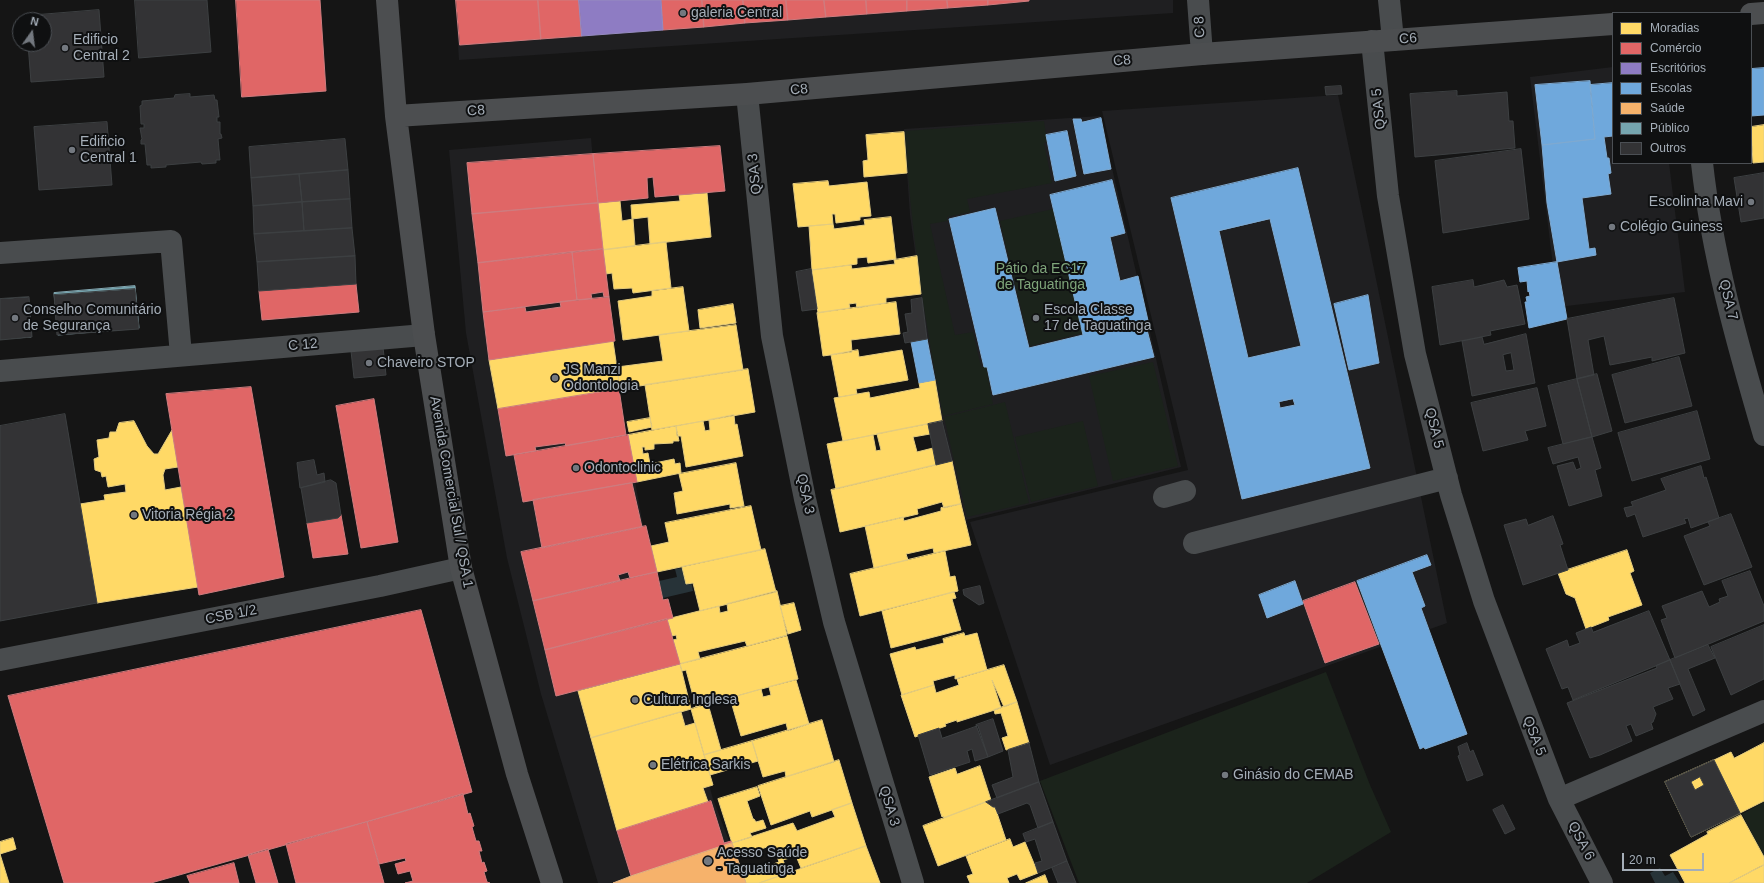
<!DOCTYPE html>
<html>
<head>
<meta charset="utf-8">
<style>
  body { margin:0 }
  #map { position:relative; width:1764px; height:883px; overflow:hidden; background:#151515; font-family:Arial,sans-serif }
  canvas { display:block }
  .legend { position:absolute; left:1612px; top:12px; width:140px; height:152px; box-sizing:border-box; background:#0f1011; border:1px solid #4b4f54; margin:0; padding:5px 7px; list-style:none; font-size:12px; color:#a5aeb8 }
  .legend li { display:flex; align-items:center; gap:8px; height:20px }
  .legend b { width:20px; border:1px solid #4b4f54 }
  .north { position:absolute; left:12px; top:12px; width:40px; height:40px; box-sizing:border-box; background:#0f1011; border:1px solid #4b4f54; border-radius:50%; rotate:14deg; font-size:11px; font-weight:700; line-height:16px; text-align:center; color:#a5aeb8 }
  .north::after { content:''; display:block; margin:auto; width:14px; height:18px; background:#73787f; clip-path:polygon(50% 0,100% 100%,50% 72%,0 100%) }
  .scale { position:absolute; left:1622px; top:853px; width:82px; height:18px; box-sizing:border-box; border:2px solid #a5aeb8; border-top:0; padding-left:5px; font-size:12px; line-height:14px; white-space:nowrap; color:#a5aeb8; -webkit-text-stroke:3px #0f1011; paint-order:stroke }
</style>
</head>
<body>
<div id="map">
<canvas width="1764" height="883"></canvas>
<ul class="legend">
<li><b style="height:11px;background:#ffd966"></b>Moradias</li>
<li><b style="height:11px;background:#e06666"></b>Comércio</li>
<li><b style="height:11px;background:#8e7cc3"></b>Escritórios</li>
<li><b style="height:11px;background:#6fa8dc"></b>Escolas</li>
<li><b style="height:11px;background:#f6b26b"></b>Saúde</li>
<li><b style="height:11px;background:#76a5af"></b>Público</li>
<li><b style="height:11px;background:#333335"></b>Outros</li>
</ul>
<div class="north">N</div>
<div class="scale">20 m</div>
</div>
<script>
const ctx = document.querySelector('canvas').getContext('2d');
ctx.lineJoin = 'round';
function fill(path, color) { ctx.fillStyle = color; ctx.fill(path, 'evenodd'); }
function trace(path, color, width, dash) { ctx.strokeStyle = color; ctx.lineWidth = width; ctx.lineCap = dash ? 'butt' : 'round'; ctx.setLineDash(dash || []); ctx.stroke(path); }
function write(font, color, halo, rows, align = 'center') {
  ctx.font = font + ' Arial,sans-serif'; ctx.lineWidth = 4; ctx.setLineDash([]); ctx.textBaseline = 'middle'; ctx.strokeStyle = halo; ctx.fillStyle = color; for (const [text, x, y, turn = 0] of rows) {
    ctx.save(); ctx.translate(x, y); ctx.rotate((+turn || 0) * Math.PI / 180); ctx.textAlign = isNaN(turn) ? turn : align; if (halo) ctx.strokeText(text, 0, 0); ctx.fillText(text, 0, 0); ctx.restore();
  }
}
const built = new Path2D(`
  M455,0H1173V13L459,60Z
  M1613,67V163H1669L1685,292L1558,307L1530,77Z
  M1338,95L1447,623L1050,765L970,522L1188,470L1102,111Z
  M1100,116L1181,467L966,520L942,418L927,338L910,215L904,129Z
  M591,138L601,249L608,295L618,389L643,525L664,619L713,799L745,883H598L541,694L507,558L466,333L449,150Z`);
const green = new Path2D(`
  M1044,121L1047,142L1044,143L1052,183L967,199L970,212L947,217V221L930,224L955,335L973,332L981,367H986L993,404L943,416C925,322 910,226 905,131Z
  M1053,209L1083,333L1030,346L1000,221Z
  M1153,362L1178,466L1113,481L1089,376Z
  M1005,402L1029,503L967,517L944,417Z
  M1083,421L1098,486L1031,502L1015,437Z
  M1326,672L1370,785L1391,832L1307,883H1079L1040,781Z
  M1764,802V858L1742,814Z`);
const water = new Path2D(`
  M683,568L691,581L693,591L663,598L659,581L677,577L675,569Z
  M1660,868L1665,876L1673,872L1680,883H1655L1650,873Z`);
const homes = new Path2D(`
  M1764,125V162L1753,163L1751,127Z
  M904,132L907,173L864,177L863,161L868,160L866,135Z
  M828,181L829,186L867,182L871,216L860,217V220L836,223L835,214H832L833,224L798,227L793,184Z
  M707,193L711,237L650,244L648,217L632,219L631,205L680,201L679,195Z
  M620,201L622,221L633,219L635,246L603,250L598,203Z
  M891,217L896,259L868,263L867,257L857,258V264L812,270L809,226L833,224L834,229L865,225L864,220Z
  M666,242L671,288L633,293L632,288L614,289L612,273L606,274L603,250Z
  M917,256L921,294L886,298V303L857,308L856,303L849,304L850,308L818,313L812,270L851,265L852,269L895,264L894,260Z
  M683,287L689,331L623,340L618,301L652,296V291Z
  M896,302L900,334L851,340L852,352L823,356L817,313Z
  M733,304L736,323L700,328L698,310Z
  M736,325L743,370L620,389L617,367L663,361L659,335Z
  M613,341L620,389L498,409L489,360Z
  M858,350L859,357L902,350L908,380L856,389L857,394L839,397L831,355Z
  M748,369L755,412L652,430L645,385Z
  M935,380L942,421L843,441L834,398L869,392L870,398L920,388L919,383Z
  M734,415L735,425L737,424L743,456L686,467L681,436H677L676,426L703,421L705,431L710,430L709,420Z
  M650,418L652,427L629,432L627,422Z
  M134,421L147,446L154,454H158L172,430L178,467L165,469L163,475L165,490L181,487L198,587L97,603L80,504L105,500L104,495L126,492L125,484L108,487L106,476L102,477L101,472L95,470L94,459L99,457L97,440L109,438L110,432H116L119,423Z
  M928,424L930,434L913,437L917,452L933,448L936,465L836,489L827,444L873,435L876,451L881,450L877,434Z
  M676,426L679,441H673V443L654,444V449L645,450V447H642L643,454L648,453L650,464L674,459L675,464L680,463L681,473L637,482L628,435Z
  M952,461L961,504L944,508L942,502L917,509L918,514L840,532L831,490Z
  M736,463L744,506L730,508V504L677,514L674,493L683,491L679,474Z
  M961,504L971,545L934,553L933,548L906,554L908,560L874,568L865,526L903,517L904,521L941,511V508Z
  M751,506L761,550L657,572L651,546L669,542L665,523Z
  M765,549L776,592L700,611L693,583L686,584L682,567Z
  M1627,550L1634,571L1630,573L1642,605L1608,617L1609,620L1586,629L1575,598L1566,594L1558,573Z
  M945,551L950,577L955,576L958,591L860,616L850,574Z
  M777,591L787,635L747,646L745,641L698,652L700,659L680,664L673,640L677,639L676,635L672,636L667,619L719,606L720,613L728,611L727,604Z
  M954,592L956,598L952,599L961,630L891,648L882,611Z
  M794,603L801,630L788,634L780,606Z
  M964,633L965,636L977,633L987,670L955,679V675L933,681L934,685L902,695L890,654L915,647L916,650L944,643L943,639Z
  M787,636L798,679L696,707L686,670L682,671L680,664Z
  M680,664L691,709L591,738L578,691Z
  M1004,665L1017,702L1004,707L992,680L1001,708L957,722V720L945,724L946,726L915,737L901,695L934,685L936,693L959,685L957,679Z
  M796,680L809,724L788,731L786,723L741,736L730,698L761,689L763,697L771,695L769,687Z
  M1017,702L1029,743L1006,750L1002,738L1008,736L1001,713L995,714L994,710Z
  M708,704L721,750L704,755L691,709Z
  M681,712L685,726L695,723L710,775L713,785L703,788L708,802L617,831L591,738Z
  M822,720L834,762L786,777L785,771L763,777L752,741Z
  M752,741L758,761L710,775L704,755Z
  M1764,743V801L1740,813L1714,760L1731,752L1734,758Z
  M839,760L852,803L812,817L810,811L771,825L758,786Z
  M1714,760L1740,813L1691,837L1665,782Z
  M980,766L991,800L944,818L943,816L942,817L929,777L955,768L957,774Z
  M757,787L760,796L747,801L753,819H754L756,822L763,820L766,828L750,833L752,837L732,843L718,799Z
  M986,802L993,807H995L1006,840L938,866L923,826Z
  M852,803L866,846L801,868L796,856L783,860L788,873L759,883H746L743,874L779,862L773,845L737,857L732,843L793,823L797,831L835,817L832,810Z
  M1741,815L1764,857V865L1729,883H1685L1670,855L1708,834L1707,832Z
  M13,838L16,849L0,854L9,883H0V842Z
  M1010,839L1013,847L1025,842L1038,873L1020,880L1017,874L1007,878L1009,883H970L967,876L973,874L966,856Z
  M866,846L880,883H759L788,873Z
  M1764,865V883H1729L1759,867Z
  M1045,875L1048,883H1026Z`);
const shops = new Path2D(`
  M236,0H320L326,91L242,97Z
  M456,0H538L541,39L460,45Z
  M538,0H579L582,36L541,39Z
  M661,0H702L704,27L663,30Z
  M702,0H743L745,23L704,27Z
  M743,0H786L788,20L745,23Z
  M786,0H824L826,17L788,20Z
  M824,0H866L867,14L826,17Z
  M866,0H907V11L867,14Z
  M907,0H947L948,8L907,11Z
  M947,0H988V5L948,8Z
  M988,0H1029V1L988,5Z
  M720,146L725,191L655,197L653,177L647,178L648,198L598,203L593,154Z
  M593,154L598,203L472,214L467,163Z
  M598,203L603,249L478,263L472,214Z
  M603,249L609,297H604L603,292L591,294L592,299L577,300L572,252Z
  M572,252L577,300L483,312L478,263Z
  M356,284L359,312L262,320L259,291Z
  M609,297L615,341L489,360L483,312L525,307L526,312L561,307L560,302Z
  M251,387L284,577L199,595L166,394Z
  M619,389L626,435L566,446L565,443L535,447L536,451L506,456L498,409Z
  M374,399L398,542L361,548L336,406Z
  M628,435L637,482L523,502L514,455Z
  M632,483L642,527L542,548L533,500Z
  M341,515L348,554L313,558L307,523L338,518Z
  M646,526L657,572L630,578L628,572L618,575L620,581L533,601L521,552Z
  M657,572L663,600L668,599L673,618L545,650L533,601Z
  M1355,582L1379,644L1325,663L1303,601Z
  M421,610L472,792L151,883H64L8,696Z
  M667,619L680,664L556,696L545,650Z
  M463,794L468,814L470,813L474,826L472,827L476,841H479L482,851H479L482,863L484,862L487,871L484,872L487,882L490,883H405L413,881L410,871L398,874L395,864L406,861L405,858L379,864L367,822Z
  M711,801L724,843L731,841L732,843L631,876L617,831Z
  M367,822L384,883H296L286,844Z
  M268,849L278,883H256L248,855Z
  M234,863L239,883H190L187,876Z`);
const offices = new Path2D(`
  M579,0H661L663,30L582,36Z`);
const schools = new Path2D(`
  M1764,68V115L1751,116V69Z
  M1590,81L1595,139L1542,145L1535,85Z
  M1613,83V136L1604,137L1607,158H1609L1611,173L1608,174L1611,194L1582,198L1589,249L1595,248L1596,255L1557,262L1547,203L1542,145L1595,139L1590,85Z
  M1101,118L1111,169L1084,174L1073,119H1081L1082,122Z
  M1067,131L1076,176L1055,181L1046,135Z
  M1298,168L1370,468L1242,499L1171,198ZM1270,219L1301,346L1248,358L1219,231ZM1293,399L1295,405L1280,408L1279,402Z
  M1112,180L1125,233L1110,237L1120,281L1138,276L1149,325L1146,326L1154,357L993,395L987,367H984L949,219L995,208L1029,348L1083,335L1050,195Z
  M1557,262L1567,319L1529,328L1525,302H1527L1526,297L1530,296L1529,291L1528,292L1527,281L1520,282L1518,268Z
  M1368,295L1379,363L1349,370L1334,304Z
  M927,339L935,380L919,383L911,342Z
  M1427,555L1431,565L1412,572L1425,606L1421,608L1467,734L1425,749L1424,747L1420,749L1357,581Z
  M1295,581L1303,604L1267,618L1259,595Z`);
const health = new Path2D(`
  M732,843L746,883H613L631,876Z`);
const public = new Path2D(`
  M135,286L139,328L58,335L54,293Z
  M28,298L31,337L0,339V300Z`);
const building = new Path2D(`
  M135,0H207L211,52L139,58Z
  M99,10L104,77L31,82L28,44H44V20H26V16Z
  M1341,86L1342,94L1326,95L1325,87Z
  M1457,91V96L1507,92L1509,121H1513L1515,148L1415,157L1410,94Z
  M190,94V97L214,95L215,100H217L219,117H217V122H220V134H221L222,138L218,139L220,160H216V163L202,164L201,162L166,165V167L151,168V165H147L145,144H141V140L142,139L140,128H144V124H141L140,106L142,105V101L174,98L175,95Z
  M107,122L112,185L39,190L34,127Z
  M345,139L348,170L251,178L249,147Z
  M1521,149L1529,219L1443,233L1435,161Z
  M348,170L350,199L302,202L299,174Z
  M1764,173V218L1741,222L1734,178Z
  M299,174L302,202L253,206L251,178Z
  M350,199L352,228L304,231L302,202Z
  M302,202L304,231L254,234L253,206Z
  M352,228L355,256L257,262L254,234Z
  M355,256L356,284L259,291L257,262Z
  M811,269L817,309L802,311L796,272Z
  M1473,280L1474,287L1504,280L1507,287L1517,285L1525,324L1490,331L1491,335L1440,345L1432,287Z
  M135,289L139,329L57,335L54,295Z
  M29,297L32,337L0,340V299Z
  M922,298L927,339L905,343L903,333L908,332L905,314L912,313L911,300Z
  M1674,298L1685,353L1652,361V357L1610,365L1604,336L1588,340L1594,375L1577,379L1567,319Z
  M1526,334L1535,383L1472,396L1462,341L1482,337L1484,344ZM1511,353L1514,370L1506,371L1503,355Z
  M383,347L386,375L354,378L351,351Z
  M1679,357L1692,406L1625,423L1612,375Z
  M1597,374L1612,431L1592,437L1577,379Z
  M1577,379L1592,437L1563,444L1548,386Z
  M1537,388L1546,426L1525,431L1528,440L1483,451L1471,403Z
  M1697,411L1710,459L1632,481L1618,433Z
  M65,414L97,603L0,621V426Z
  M942,421L952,461L936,465L928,424Z
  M1592,437L1601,468L1595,470L1602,496L1569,506L1557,466L1573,462L1576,470L1581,468L1578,457L1553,464L1548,448Z
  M314,460L317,475L324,473L325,482L300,488L297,463Z
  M1701,466L1704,478L1706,477L1719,518L1691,528L1688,518L1684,519L1686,523L1643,537L1635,514L1627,517L1624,508L1633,506L1631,502L1666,490L1661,479Z
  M331,480L336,483L341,515L338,518L307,523L301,488Z
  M1731,514L1752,567L1704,585L1684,536L1710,526L1708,522Z
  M1553,516L1563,544L1560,545L1568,570L1523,585L1504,525L1526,519L1528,525Z
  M1750,571L1764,606V621L1675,658L1661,620L1667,618L1662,606L1702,591L1709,607L1720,602L1719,599L1728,596L1722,581Z
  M980,586L984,603L979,605L964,595L963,590Z
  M1649,611L1670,660L1573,700L1568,687L1562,689L1546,649L1567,640L1569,647L1580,643L1576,633L1591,627L1593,632Z
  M1764,625V679L1731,695L1711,647Z
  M1708,645L1715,658L1688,669L1705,710L1693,716L1670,660Z
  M1670,660L1680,684L1668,688L1673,699L1653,707L1656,714L1653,722L1651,723L1653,729L1636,736L1631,724L1626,726L1632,741L1600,755L1590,758L1567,703L1657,668L1656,666Z
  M993,719L1003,751L988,757L976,725Z
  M978,726L988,757L975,761L972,749L967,751L970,762L930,775L918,735L939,728L942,738Z
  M1029,743L1039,782L997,798L992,785L1013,777L1008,750Z
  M1467,743L1470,752L1473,750L1483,775L1467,781L1458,756L1460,755L1458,747Z
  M1714,760L1740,813L1691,837L1665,782ZM1700,777L1704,785L1695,790L1691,782Z
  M1039,782L1053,822L1038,828L1030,805L1027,803L998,814L995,807H993L986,802Z
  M1503,805L1515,829L1505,834L1493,810Z
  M1053,822L1067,861L1038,873L1035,863L1042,861L1035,839L1026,842L1023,834Z
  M1067,861L1076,883H1058L1052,868Z`);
const minor = new Path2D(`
  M1198,0L1202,54
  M1389,0L1393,40
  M1372,41L1388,196L1415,354L1451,495L1484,601L1559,799L1602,883
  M747,94L772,336L805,499L834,622L913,883
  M1702,163C1712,255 1738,346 1764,435
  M0,253L171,241L181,355
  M0,371L424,335
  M1164,497L1185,491
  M1194,543L1447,478
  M0,660L380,586L461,568
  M1559,799L1764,711`);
const major = new Path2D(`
  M387,0L396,116L424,335L461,568L517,774L552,883
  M1751,14L1764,13
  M396,116L747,94L1202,54L1613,24`);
const markers = [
  [683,13,4,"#73787f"],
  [65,48,4,"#73787f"],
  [72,150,4,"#73787f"],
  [1751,202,4,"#73787f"],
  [1612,227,4,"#73787f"],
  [15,318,4,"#73787f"],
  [1036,318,4,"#73787f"],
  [369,363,4,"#73787f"],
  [555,378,4,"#73787f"],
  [576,468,4,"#73787f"],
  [134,515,4,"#73787f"],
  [635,700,4,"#73787f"],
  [653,765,4,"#73787f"],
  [1225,775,4,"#73787f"],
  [708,861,5,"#73787f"]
];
const poiNames = [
  ["galeria Central",691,13],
  ["Edificio",73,40],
  ["Central 2",73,56],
  ["Edificio",80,142],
  ["Central 1",80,158],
  ["Escolinha Mavi",1743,202,"right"],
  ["Colégio Guiness",1620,227],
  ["Conselho Comunitário",23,310],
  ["de Segurança",23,326],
  ["Escola Classe",1044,310],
  ["17 de Taguatinga",1044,326],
  ["Chaveiro STOP",377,363],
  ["JS Manzi",563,370],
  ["Odontologia",563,386],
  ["Odontoclinic",584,468],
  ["Vitoria Régia 2",142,515],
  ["Cultura Inglesa",643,700],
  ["Elétrica Sarkis",661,765],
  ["Ginásio do CEMAB",1233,775],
  ["Acesso Saúde",717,853],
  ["- Taguatinga",717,869]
];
const streetNames = [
  ["C 8",1200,27,-94],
  ["C6",1408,39,-4],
  ["C8",1122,61,-5],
  ["C8",799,90,-5],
  ["QSA 5",1379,109,-96],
  ["C8",476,111,-4],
  ["QSA 3",755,174,-96],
  ["QSA 7",1728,300,77],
  ["C 12",303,345,-5],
  ["QSA 5",1434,428,76],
  ["Avenida Comercial Sul / QSA 1",451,492,80],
  ["QSA 3",805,494,78],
  ["CSB 1/2",231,615,-11],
  ["QSA 5",1534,736,69],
  ["QSA 3",889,806,73],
  ["QSA 6",1581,841,62]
];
const parkNames = [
  ["Pátio da EC17",1041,269],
  ["de Taguatinga",1041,285]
];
fill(built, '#1f1f21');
fill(green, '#1b231b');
fill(water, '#273338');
fill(homes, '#ffd966');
trace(homes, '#e4cc7f', 1);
fill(shops, '#e06666');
trace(shops, '#ce7c7f', 1);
fill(offices, '#8e7cc3');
trace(offices, '#958bc0', 1);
fill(schools, '#6fa8dc');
trace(schools, '#7faad1', 1);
fill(health, '#f6b26b');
trace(health, '#deb182', 1);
fill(public, '#76a5af');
trace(public, '#84a8b2', 1);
fill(building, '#333335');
trace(building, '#3d4042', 1);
trace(minor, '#494c4e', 22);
trace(major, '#4c4e50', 22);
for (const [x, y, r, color] of markers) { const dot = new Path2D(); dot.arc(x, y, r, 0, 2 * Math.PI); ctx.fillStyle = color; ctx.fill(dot); trace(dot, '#0f1011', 1.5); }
write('14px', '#a5aeb8', '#0f1011', poiNames, 'left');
write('14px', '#a5aeb8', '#0f1011', streetNames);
write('14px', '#7fa57a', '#0f1011', parkNames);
</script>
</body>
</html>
